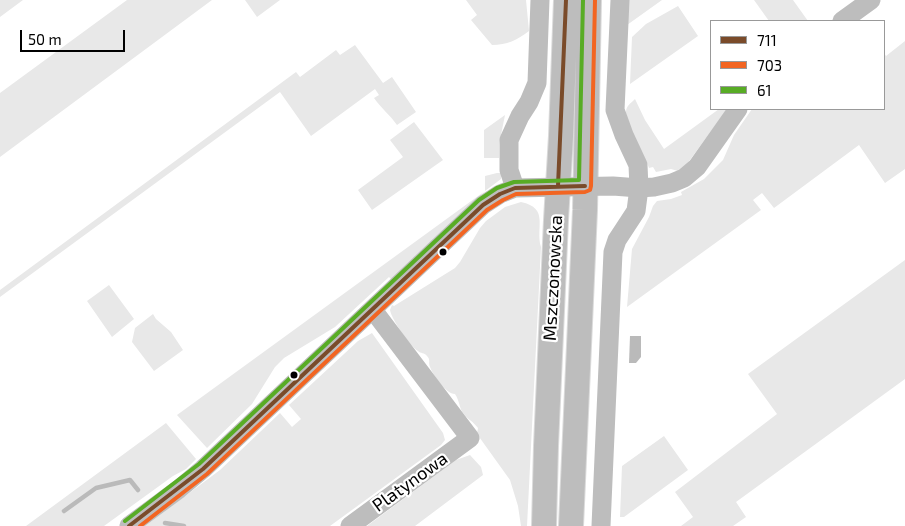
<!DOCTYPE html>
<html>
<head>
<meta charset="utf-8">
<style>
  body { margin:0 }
  #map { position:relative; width:905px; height:526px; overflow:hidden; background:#fff; font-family:"Exo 2",sans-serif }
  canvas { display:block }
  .legend { position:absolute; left:710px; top:20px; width:175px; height:90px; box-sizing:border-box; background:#fff; border:1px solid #999; margin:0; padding:6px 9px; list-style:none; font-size:15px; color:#000 }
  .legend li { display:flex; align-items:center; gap:10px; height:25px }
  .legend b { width:25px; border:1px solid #999 }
  .scale { position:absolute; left:20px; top:30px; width:105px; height:22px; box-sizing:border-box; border:2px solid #000; border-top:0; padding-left:6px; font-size:15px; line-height:18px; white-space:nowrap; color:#000; -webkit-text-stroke:4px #fff; paint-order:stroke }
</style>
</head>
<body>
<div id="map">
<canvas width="905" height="526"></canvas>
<ul class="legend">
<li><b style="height:6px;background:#7a4b2a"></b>711</li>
<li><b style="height:6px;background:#f26522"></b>703</li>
<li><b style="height:6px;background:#58ac25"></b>61</li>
</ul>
<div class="scale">50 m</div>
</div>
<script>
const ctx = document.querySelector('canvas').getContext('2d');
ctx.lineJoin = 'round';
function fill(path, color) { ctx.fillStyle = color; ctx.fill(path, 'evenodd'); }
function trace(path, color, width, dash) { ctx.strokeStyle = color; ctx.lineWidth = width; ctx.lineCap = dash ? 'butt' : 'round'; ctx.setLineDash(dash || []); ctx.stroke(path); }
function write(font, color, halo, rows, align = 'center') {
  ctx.font = font + ' "Exo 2",sans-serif'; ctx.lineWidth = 4.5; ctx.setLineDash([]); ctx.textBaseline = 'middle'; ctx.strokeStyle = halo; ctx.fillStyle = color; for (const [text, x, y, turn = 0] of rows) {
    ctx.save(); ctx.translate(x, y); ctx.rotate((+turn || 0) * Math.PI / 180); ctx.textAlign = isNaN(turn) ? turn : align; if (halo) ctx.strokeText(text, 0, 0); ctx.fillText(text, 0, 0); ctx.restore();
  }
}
const green = new Path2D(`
  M0,0H23L0,17Z
  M127,0H212L0,157V93Z
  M245,0H280L257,17Z
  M466,0H526L529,31C517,40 507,45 492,45L471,20L477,15Z
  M627,0H662L627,25Z
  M754,0H793L808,21H769Z
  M678,6L698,36L630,84L632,37L646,24Z
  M905,41V169L885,183L859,145L774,208L762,193L753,200L761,210L627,307L632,249L649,217L653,206L657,201L671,199L682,195L681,192L704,179L723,160L734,135L752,109H884V53L886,56Z
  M355,45L383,83L392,77L416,112L397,125C390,115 382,109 374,98L379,95L375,89L311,136L280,92L0,297V290L296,72L300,77L336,50L340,55Z
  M635,99L645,120L664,149L719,109H727L687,164L678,171L671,169L656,172L653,167L649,168C644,152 626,128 626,112C626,106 631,103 635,99Z
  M505,115L499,145V158H484V130Z
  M414,122L443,160L372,210L358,190L403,157L390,140Z
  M497,173H501V179L485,191L392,280L389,277L335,327L284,358L275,367L252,404L207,448L177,415L485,191V176Z
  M521,202C550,208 535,228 541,247L527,526H521L518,506L510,480L477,434L478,428C472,420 469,421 463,413C459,407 460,402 455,394C446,394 433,375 430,367C428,362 431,360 427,356C424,352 421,354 418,351C409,345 392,320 390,310L392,305L394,306L455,268L460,262L480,228L486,221L505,207Z
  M905,260V379L736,502L746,517L733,526H681L693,517L675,492L777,414L748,374Z
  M109,285L134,319L112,337L87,301Z
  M153,314L156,319L171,332L183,350L154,371L132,342L135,328Z
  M372,333L443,433L445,440L441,445L330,526H145L220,470L280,413L292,427L301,419L289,405L358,341Z
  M166,423L196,459L186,469L173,476L104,526H26Z
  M664,436L688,470L624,517H620L622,466Z
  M470,455L481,467L483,475L415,526H367L456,460Z`);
const water = new Path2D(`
  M630,336H641V357L636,363H629Z`);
const stream = new Path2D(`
  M64,511L96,488L130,480L138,490
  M165,523L184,526`);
const minor = new Path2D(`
  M842,21L871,0
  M515,188L509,170V140L520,116L529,102L537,83L540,0
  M129,526L179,489L203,469L483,205L500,194L515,188L613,186L639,188L654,187L672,183L684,178L697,167L738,109
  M350,526L470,438L373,310
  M601,526L613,252L617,240L636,211L639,188L638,165L624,135L615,110L620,0`);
const major = new Path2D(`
  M544,526L546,446L556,220L561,136L566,0
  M571,526L585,210L589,0`);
const bus1 = new Path2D(`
  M558,186L566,0
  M129,526L203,469L483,205L500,194L515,188L585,186`);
const bus2 = new Path2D(`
  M140,526L207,474L487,210L503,200L516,194L585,192L590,190L591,186L595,0`);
const bus3 = new Path2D(`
  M125,521L199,464L479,200L497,188L514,182L579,180L583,0`);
const markers = [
  [443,252,4.5,"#000"],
  [294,375,4.5,"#000"]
];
const streetNames = [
  ["Mszczonowska",553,278,-87],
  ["Platynowa",410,482,-36]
];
fill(green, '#e8e8e8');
fill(water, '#bababa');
trace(stream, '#bababa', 4.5);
trace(major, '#dbdbdb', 26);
trace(minor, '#bdbdbd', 19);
trace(major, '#bdbdbd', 24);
trace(bus1, '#7a4b2a', 4);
trace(bus2, '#f26522', 4);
trace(bus3, '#58ac25', 4);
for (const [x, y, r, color] of markers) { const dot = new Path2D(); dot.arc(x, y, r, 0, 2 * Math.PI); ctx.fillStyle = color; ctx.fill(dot); trace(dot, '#fff', 2); }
write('18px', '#000', '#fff', streetNames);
</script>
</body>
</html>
